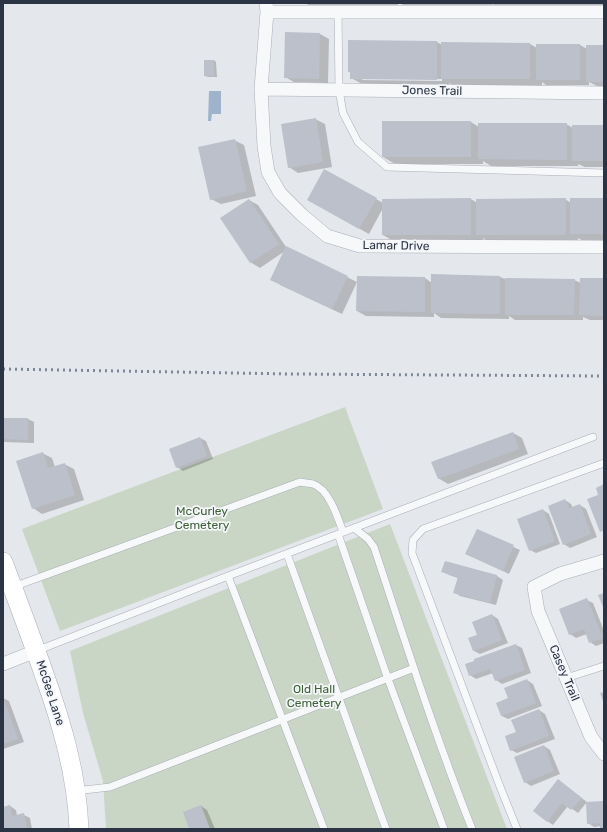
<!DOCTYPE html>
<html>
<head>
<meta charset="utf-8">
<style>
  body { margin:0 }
  #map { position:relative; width:607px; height:832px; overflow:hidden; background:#e4e7ec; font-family:Rubik,sans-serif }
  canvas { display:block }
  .frame { position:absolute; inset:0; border:4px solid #2b3445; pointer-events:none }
</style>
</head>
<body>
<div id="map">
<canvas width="607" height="832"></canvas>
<div class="frame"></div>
</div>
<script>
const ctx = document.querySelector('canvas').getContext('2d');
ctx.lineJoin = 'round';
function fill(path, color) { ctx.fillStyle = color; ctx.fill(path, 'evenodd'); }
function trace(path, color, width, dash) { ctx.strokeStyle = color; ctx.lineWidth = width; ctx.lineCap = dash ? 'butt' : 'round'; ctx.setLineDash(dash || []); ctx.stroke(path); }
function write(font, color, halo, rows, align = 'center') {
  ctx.font = font + ' Rubik,sans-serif'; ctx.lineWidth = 3.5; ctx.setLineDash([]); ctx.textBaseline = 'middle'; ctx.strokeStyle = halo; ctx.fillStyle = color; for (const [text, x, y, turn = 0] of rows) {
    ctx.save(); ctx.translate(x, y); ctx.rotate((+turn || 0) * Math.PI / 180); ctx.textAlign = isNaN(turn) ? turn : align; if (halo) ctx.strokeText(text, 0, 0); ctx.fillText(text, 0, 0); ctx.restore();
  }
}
const green = new Path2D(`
  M345,407L383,509L60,631L22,529Z
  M390,524L507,829H106L103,781L83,713L70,651Z`);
const water = new Path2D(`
  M209,91H221V114H212L211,121H208Z`);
const shadow = new Path2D(`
  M305,3H398V7L310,6Z
  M399,3H604V8H498L492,4V7L405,6Z
  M320,34L329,39L328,83L294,82L285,77Z
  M349,41L437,42L442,45V43L530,44L537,48V45H580L587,49L604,46V86H597L589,82V85H546L542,82V86H454L449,83V86L364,85L351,78ZM360,78L442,79V81L363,80Z
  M214,60L216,62L217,77H208L205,76Z
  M315,119L325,124L332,167L298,173L289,167Z
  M383,122H471L479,127L566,124L573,128L604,126V167H585L578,164V166H491L483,161V164H395L383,157Z
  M234,140L244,145L256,196L221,204L211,199Z
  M325,170L383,203V200L471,199L477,203L565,199L571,203L604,199V241H583L578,238V241L490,242L483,238V241L395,242L383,235V208L369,234L308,200Z
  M249,200L258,205L286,247L357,282L342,314L280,285L285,251L260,268L250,262Z
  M432,275L500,277L505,279L574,280L581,283L604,279V320H590L583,317V320H515L509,316V319L441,318L434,313V317L366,316L357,311L425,278L432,283Z
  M3,419H28L34,422V443L3,442Z
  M513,433L522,438L528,454L448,484L438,478Z
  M200,438L206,441L213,459L183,471L177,467Z
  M42,453L52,458L55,467L64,464L74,469L84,500L42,514L33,508Z
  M565,500L571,504L573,508L580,505L586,509L597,537L570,548L564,544Z
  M543,510L549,514L560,544L536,553L530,550Z
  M477,530L520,550L509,574L466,554Z
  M445,562L497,576L503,580L496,605L460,596L454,592L458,578L449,575L443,572Z
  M587,600L593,603L604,631V643L596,646L590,642L587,634L576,638L570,634Z
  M492,615L498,619L508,643L480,654L474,651L478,635Z
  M516,645L522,648L531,673L502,684L496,680L493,673L476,679L470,675Z
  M527,680L533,684L542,706L508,719L502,716L497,703L509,699Z
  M3,698L9,701L24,742L3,749Z
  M539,710L545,714L555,739L517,753L511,750L517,733Z
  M544,746L550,750L560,774L531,786L525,782Z
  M559,781L587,802L578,813L568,806L553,825L547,821Z
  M604,802V829H601V826L594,827L588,823Z
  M10,806L16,810L17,816L24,815L30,818L32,829H3V808Z
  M201,806L207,810L215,829H190Z`);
const building = new Path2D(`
  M285,32L320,33L319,79L284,78Z
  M348,40L437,41V80L350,79V72H348Z
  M441,42L530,43V79H441Z
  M536,44H580V80H536Z
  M586,45H604V82H586Z
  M204,60H214V76H204Z
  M316,118L323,162L288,168L281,124Z
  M382,121H471V157H382Z
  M478,123H567V160L478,159Z
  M572,125H604V161H572Z
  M235,139L247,191L210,200L198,147Z
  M324,169L377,198L359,229L307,200Z
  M471,198V235H382V199Z
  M566,198V235H476V199Z
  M570,198H604V234H570Z
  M249,199L279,244L250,263L220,218Z
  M286,246L348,276L332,309L270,280Z
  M431,274L500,276V314L431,313Z
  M357,276L425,277V312L356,311Z
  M505,278L575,279L574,315H505Z
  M580,278H604V316L579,315Z
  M3,418H28V440L3,439Z
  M513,432L519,449L438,479L431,462Z
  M200,437L207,456L176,468L169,449Z
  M43,452L48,468L65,463L75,495L32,509L16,461Z
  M604,484V530L600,532L587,499L598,495L596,488Z
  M565,499L569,508L580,504L591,534L563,545L548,506Z
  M543,509L555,541L529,551L517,519Z
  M477,529L514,545L503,571L465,554Z
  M445,561L497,575L490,603L453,593L458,577L441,572Z
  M604,593V609L598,595Z
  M587,598L603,638L589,643L584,629L569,635L559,609Z
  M492,614L502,640L473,651L468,638L477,635L472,622Z
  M516,644L525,670L495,681L490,669L469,676L465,664L474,661V659Z
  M527,679L536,703L501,716L496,703L508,698L504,688Z
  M604,692V704L600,693Z
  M3,697L18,739L3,744Z
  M539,709L549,736L510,751L505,736L516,732L511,720Z
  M544,745L554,771L524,783L514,757Z
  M558,779L582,798L571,810L562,803L547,822L533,811Z
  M604,801V829H600V823L587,824L586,802Z
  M10,805L12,816L24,813L27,829H3V807Z
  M201,805L210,829H189L183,812Z`);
const lane = new Path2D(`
  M338,11L339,90L343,113L358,142L387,167L604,173
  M354,528L368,539L374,547C405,641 435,736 472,829
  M338,534L388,679L444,829
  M287,554L386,829
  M228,576L324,829
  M13,587L300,482C304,483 308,483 313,484C329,489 338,518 343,532
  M36,651L228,576L593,437
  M566,678L604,666
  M75,791L110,787L414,668
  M517,829L499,784L412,553L413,540L423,529L604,463`);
const street = new Path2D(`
  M266,3L267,12L261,89L264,146L268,172L280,193L302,215L327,236L360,246L604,247
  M267,12H604
  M261,89L604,93
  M604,561L560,574L534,587L538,611L591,737L604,754
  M3,664L36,651`);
const secondary = new Path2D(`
  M3,562C17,599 31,636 44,674C62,724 77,775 79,829`);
const rail = new Path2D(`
  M3,369L292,374L604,376`);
const streetNames = [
  ["Jones Trail",432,91,1],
  ["Lamar Drive",396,246,1],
  ["Casey Trail",564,673,67],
  ["McGee Lane",50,693,72]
];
const parkNames = [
  ["McCurley",202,512],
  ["Cemetery",202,526],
  ["Old Hall",314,690],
  ["Cemetery",314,704]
];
fill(green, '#c9d6c5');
fill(water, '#9fb4cc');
fill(shadow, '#0003');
fill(building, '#bbc0ca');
trace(lane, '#a9aeb7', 8);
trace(street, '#a9aeb7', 14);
trace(secondary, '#a9aeb7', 20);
trace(lane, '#f7f8fa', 7);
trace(street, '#f7f8fa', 13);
trace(secondary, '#fff', 19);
trace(rail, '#7d8696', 3, [2, 4]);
write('12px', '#2b3445', '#f4f6f9', streetNames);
write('12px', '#3f6138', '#f4f6f9', parkNames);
</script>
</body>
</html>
